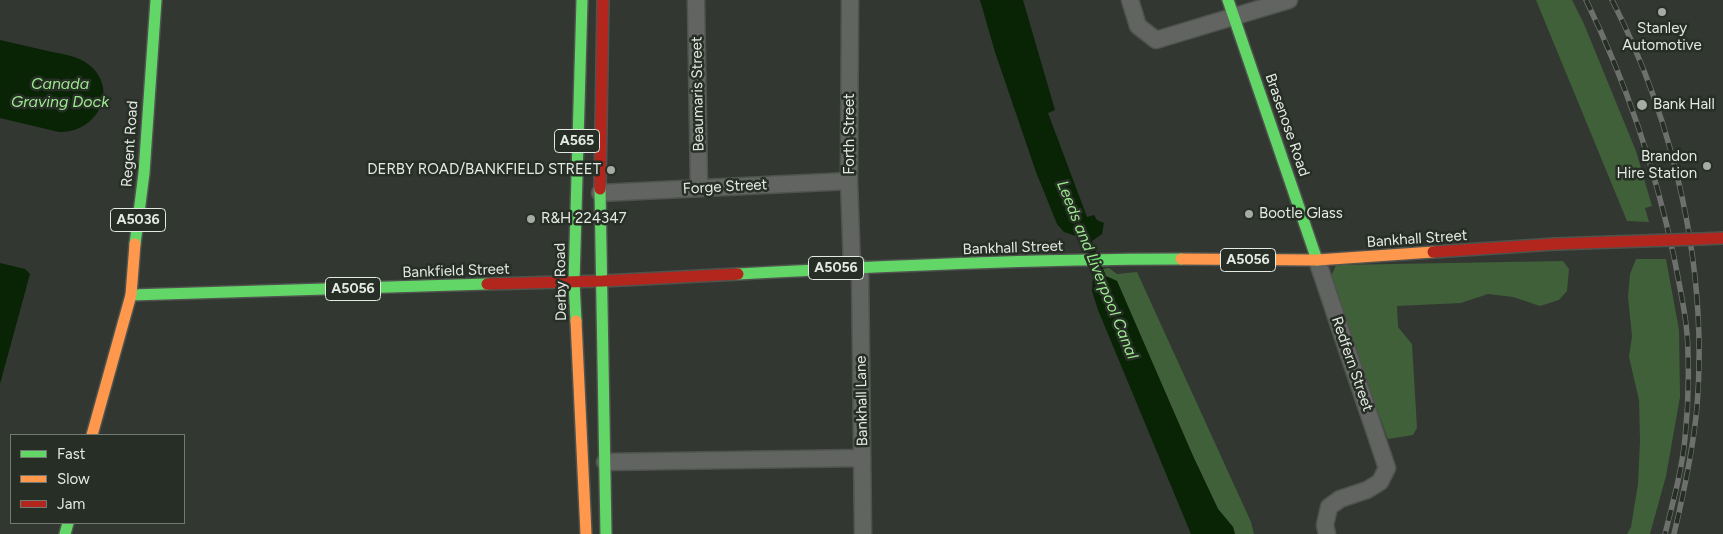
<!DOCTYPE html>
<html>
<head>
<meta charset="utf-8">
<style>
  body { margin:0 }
  #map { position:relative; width:1723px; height:534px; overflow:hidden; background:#323731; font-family:Figtree,sans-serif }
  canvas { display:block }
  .legend { position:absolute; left:10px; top:434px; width:175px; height:90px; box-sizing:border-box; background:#262e25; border:1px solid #727971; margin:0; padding:6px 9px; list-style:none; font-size:15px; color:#e4eae3 }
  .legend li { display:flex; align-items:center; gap:10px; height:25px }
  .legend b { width:25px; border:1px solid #727971 }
</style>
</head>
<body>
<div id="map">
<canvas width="1723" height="534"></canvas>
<ul class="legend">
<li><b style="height:6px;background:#63d668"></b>Fast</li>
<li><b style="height:6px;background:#ff974d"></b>Slow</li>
<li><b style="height:6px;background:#b3261e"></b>Jam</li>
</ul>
</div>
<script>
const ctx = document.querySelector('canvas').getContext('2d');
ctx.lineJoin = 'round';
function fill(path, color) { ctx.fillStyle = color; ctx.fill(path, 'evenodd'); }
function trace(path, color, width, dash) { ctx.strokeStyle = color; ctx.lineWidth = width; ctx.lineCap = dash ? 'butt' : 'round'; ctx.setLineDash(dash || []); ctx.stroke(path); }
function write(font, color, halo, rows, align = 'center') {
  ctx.font = font + ' Figtree,sans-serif'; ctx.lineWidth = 5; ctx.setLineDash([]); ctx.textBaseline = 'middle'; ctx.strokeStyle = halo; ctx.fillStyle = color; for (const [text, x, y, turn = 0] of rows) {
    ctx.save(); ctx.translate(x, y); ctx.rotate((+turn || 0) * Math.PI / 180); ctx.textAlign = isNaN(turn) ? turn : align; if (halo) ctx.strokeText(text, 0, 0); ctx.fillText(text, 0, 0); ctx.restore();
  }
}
const green = new Path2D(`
  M1536,0H1572L1584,24L1636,151L1652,206L1645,208L1649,222L1627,221Z
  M1636,259H1666L1679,330L1680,397L1666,476L1650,534H1627L1631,527L1638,484L1640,440L1639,400L1629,357L1632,336L1628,297L1630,274Z
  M1563,261L1569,269L1567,291L1559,300L1540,306L1513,297L1488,294L1461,303L1397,306L1398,327L1412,344L1417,428L1413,435L1388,439L1329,281L1336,265Z
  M1109,268L1117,274L1137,272L1251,522L1254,534H1235L1233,527L1218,509L1193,456L1117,281L1106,277L1103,269Z`);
const water = new Path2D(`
  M980,0H1023L1055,110L1048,113L1087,217L1094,215L1097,220L1104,223L1102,234L1092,241L1106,276L1117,281L1193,456L1218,509L1233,527L1235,534H1191L1098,310L1092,291L1093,276L1076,236L1064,232L1057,224L1036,172L995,52Z
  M0,40C17,44 35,48 52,52C63,54 76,56 85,62C121,85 100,133 59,132L0,118Z
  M0,263L25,269L30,274L0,384Z`);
const street = new Path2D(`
  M696,0L699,188
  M850,0L849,181L852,267
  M1130,0L1138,26L1156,40L1289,0
  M600,193L849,181
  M1317,260L1387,468L1380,482L1367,490L1340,499L1329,507L1325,525L1327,534
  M860,267L863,534
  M605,462L862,458`);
const fast = new Path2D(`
  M1228,0L1317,260
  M600,189L606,534
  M135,244L144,173L156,0
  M738,274C885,266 1033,259 1181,259
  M131,295L487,284
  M576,321L574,282L582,0
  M65,534L68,523`);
const slow = new Path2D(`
  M1181,259L1317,260L1433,252
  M576,321L586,534
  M92,435L131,295L135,244`);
const jam = new Path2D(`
  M600,189L603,0
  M1700,239L1723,238
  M1433,252L1555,244
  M487,284L603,281L738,274`);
const rail = new Path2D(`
  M1586,0C1626,82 1655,168 1674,257C1680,289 1688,322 1688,354C1689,382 1688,410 1685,438C1682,470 1673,502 1665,534
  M1612,0C1675,123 1708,269 1697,407C1693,450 1684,492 1674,534`);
const jamBridge = new Path2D(`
  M1555,244L1700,239`);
const markers = [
  [1662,12,5,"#a6aba5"],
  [1642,105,6,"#a6aba5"],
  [1707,166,5,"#a6aba5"],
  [611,170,5,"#a6aba5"],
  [1249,214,5,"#a6aba5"],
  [531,219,5,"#a6aba5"]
];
const shields = [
  [577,141,45],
  [138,220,55],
  [1248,260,55],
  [836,268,55],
  [353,289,55]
];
const shieldNames = [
  ["A565",577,141],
  ["A5036",138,220],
  ["A5056",1248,260],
  ["A5056",836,268],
  ["A5056",353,289]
];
const poiNames = [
  ["Stanley",1662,29,"center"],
  ["Automotive",1662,46,"center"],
  ["Bank Hall",1653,105],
  ["Brandon",1697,157,"right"],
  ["Hire Station",1697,174,"right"],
  ["DERBY ROAD/BANKFIELD STREET",601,170,"right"],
  ["Bootle Glass",1259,214],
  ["R&H 224347",541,219]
];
const streetNames = [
  ["Beaumaris Street",698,94,-91],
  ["Brasenose Road",1287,125,71],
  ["Forth Street",850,134,-90],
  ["Regent Road",130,144,-86],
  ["Forge Street",725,187,-3],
  ["Bankhall Street",1417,239,-4],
  ["Bankhall Street",1013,248,-2],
  ["Bankfield Street",456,271,-2],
  ["Derby Road",561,282,-91],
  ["Redfern Street",1352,364,71],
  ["Bankhall Lane",862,401,-91]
];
const waterNames = [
  ["Canada",60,84],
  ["Graving Dock",60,102],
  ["Leeds and Liverpool Canal",1097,270,68]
];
fill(green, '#3f6039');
fill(water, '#082405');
trace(street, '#4f534e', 19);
trace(fast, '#4f534e', 14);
trace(slow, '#4f534e', 14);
trace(jam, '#4f534e', 14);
trace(street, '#616461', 16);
trace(fast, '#63d668', 11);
trace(slow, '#ff974d', 11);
trace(jam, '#b3261e', 11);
trace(rail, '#6d706c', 5.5);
trace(rail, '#262e25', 4, [11]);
trace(jamBridge, '#4f534e', 14, []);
trace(jamBridge, '#b3261e', 11);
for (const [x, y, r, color] of markers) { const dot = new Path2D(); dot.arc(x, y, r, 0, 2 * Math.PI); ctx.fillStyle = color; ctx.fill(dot); trace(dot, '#262e25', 2); }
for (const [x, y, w] of shields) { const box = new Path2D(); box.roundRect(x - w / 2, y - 11.5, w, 23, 4); ctx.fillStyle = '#262e25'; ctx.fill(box); trace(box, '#e4eae3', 1); }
write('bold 14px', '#e4eae3', null, shieldNames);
write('15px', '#e4eae3', '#262e25', poiNames, 'left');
write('15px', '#e4eae3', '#262e25', streetNames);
write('italic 16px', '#9cec8e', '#262e25', waterNames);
</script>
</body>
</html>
